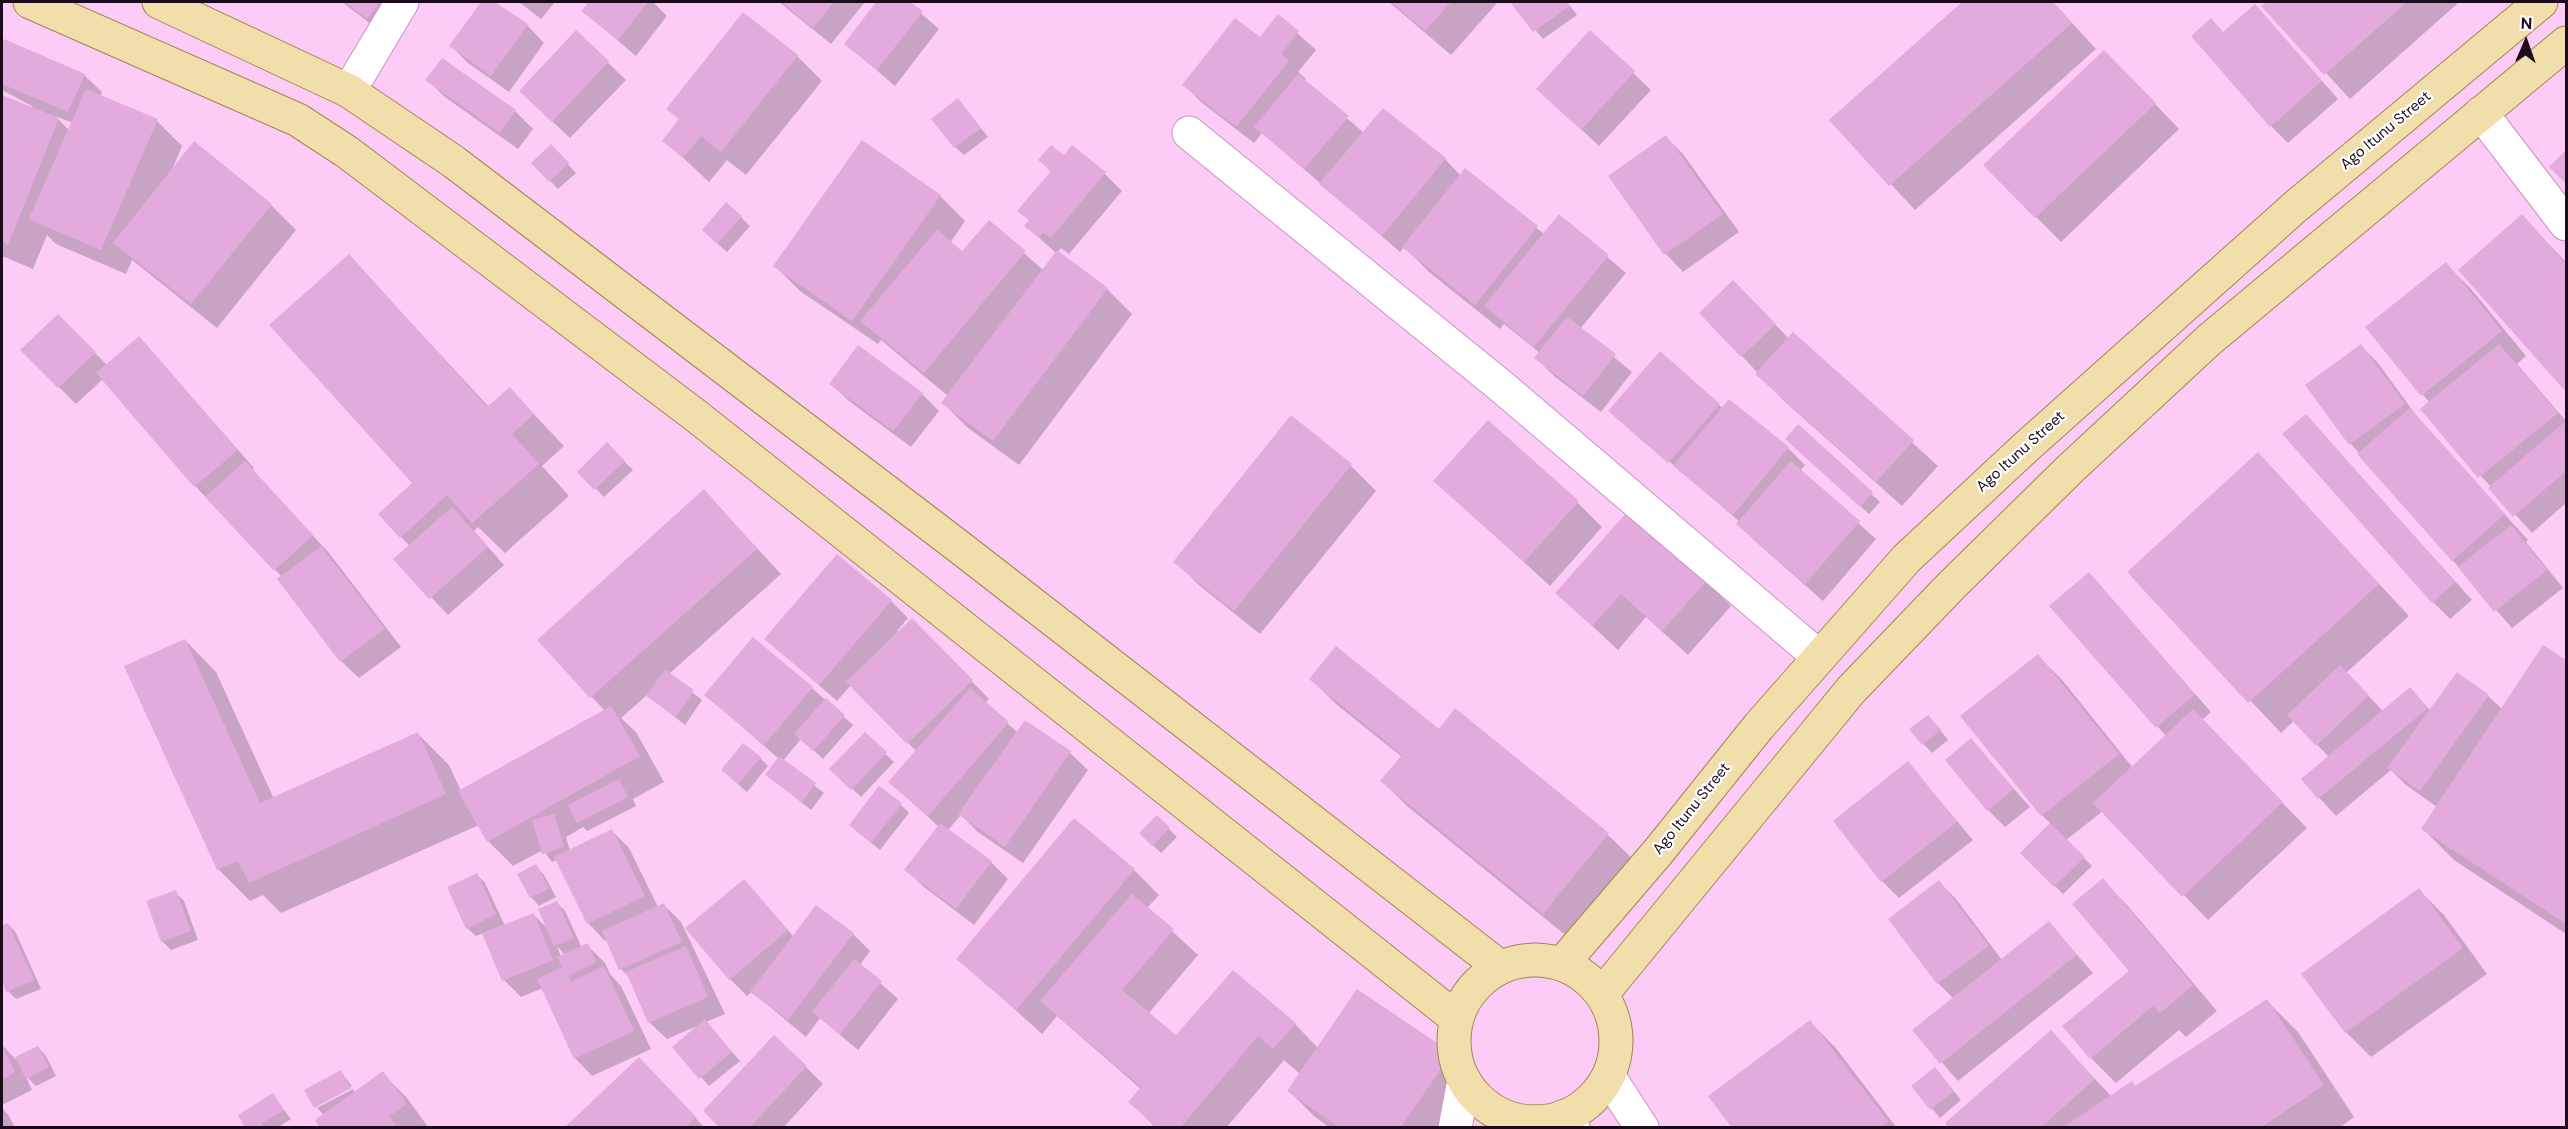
<!DOCTYPE html>
<html>
<head>
<meta charset="utf-8">
<style>
  body { margin:0 }
  #map { position:relative; width:2568px; height:1129px; overflow:hidden; background:#fcccf6; font-family:"DM Sans",sans-serif }
  canvas { display:block }
  .frame { position:absolute; inset:0; border:3px solid #1e0a1d; pointer-events:none }
  .north { position:absolute; left:2496px; top:12px; width:60px; height:60px; -webkit-text-stroke:4px #fff; paint-order:stroke; rotate:2deg; font-size:16px; font-weight:700; line-height:24px; text-align:center; color:#1e0a1d }
  .north::after { content:''; display:block; margin:auto; width:21px; height:27px; background:#1e0a1d; clip-path:polygon(50% 0,100% 100%,50% 72%,0 100%) }
</style>
</head>
<body>
<div id="map">
<canvas width="2568" height="1129"></canvas>
<div class="frame"></div>
<div class="north">N</div>
</div>
<script>
const ctx = document.querySelector('canvas').getContext('2d');
ctx.lineJoin = 'round';
function fill(path, color) { ctx.fillStyle = color; ctx.fill(path, 'evenodd'); }
function trace(path, color, width, dash) { ctx.strokeStyle = color; ctx.lineWidth = width; ctx.lineCap = dash ? 'butt' : 'round'; ctx.setLineDash(dash || []); ctx.stroke(path); }
function write(font, color, halo, rows, align = 'center') {
  ctx.font = font + ' "DM Sans",sans-serif'; ctx.lineWidth = 4.5; ctx.setLineDash([]); ctx.textBaseline = 'middle'; ctx.strokeStyle = halo; ctx.fillStyle = color; for (const [text, x, y, turn = 0] of rows) {
    ctx.save(); ctx.translate(x, y); ctx.rotate((+turn || 0) * Math.PI / 180); ctx.textAlign = isNaN(turn) ? turn : align; if (halo) ctx.strokeText(text, 0, 0); ctx.fillText(text, 0, 0); ctx.restore();
  }
}
const shadow = new Path2D(`
  M342,2H411L385,35Z
  M482,2H493L527,25L544,43L509,92L468,63L451,46Z
  M519,2H555L541,19Z
  M591,2H653L667,16L636,56L583,11Z
  M779,2H865L831,44Z
  M878,2H908L939,29L895,86L846,44Z
  M1389,2H1498L1451,55Z
  M1512,2H1567L1577,15L1543,39Z
  M1964,2H2053L2096,49L1915,210L1831,120Z
  M2269,2H2455L2457,4L2350,99L2264,6Z
  M1278,16L1316,50L1298,72L1306,79L1304,81L1364,133L1445,159L1461,176L1466,170L1544,234L1559,216L1626,273L1580,329L1632,372L1601,412L1554,376L1536,358L1540,353L1504,324L1500,329L1429,272L1404,247L1400,252L1262,133L1254,143L1201,102L1184,85L1260,39Z
  M2272,24L2338,99L2288,143L2271,126L2224,33Z
  M576,32L626,80L570,138L538,108Z
  M1590,32L1651,90L1599,146L1538,89Z
  M5,41L84,75L102,92L100,96L157,121L182,146L172,170L271,205L296,230L217,328L132,260L126,274L56,244L47,235L33,269L2,256V96L31,108L32,106L2,90V48ZM55,116L73,123L69,130Z
  M797,56L822,81L746,175L727,160L709,182L664,140L680,120L668,109Z
  M442,60L515,111L533,129L518,149L445,97L427,80Z
  M2129,77L2179,129L2061,242L1985,165Z
  M958,100L988,137L964,155L955,147Z
  M1666,137L1683,154L1739,232L1683,272L1666,254L1611,176Z
  M863,142L940,196L965,221L950,243L963,253L989,222L1043,270L1056,253L1026,226L1030,221L1019,211L1052,173L1040,160L1064,157L1105,174L1122,191L1069,254L1061,248L1058,252L1107,289L1132,314L1019,465L968,428L943,403L948,396L881,340L878,344L800,291L775,266Z
  M551,146L576,173L558,189L533,163Z
  M727,204L750,226L727,252L712,239Z
  M2522,216L2566,262V391L2460,270Z
  M349,256L489,407L510,389L564,446L542,466L569,496L505,553L478,527L474,531L504,565L448,615L395,559L410,546L401,537L414,483Z
  M2446,264L2471,289L2526,356L2517,364L2566,421V503L2532,533L2422,410L2430,403L2367,327Z
  M1751,299L1789,339L1793,334L1938,466L1902,506L1782,399L1742,356Z
  M58,316L107,365L139,338L254,468L252,470L329,553L401,647L359,678L341,661L282,577L195,486L103,379L76,404L22,350Z
  M2361,346L2378,363L2421,422L2528,540L2526,542L2563,588L2512,628L2351,444L2308,386Z
  M831,384L922,394L939,411L911,447L849,401Z
  M1729,401L1788,448L1805,465L1800,471L1876,539L1823,601L1755,541L1738,524L1740,522L1610,411L1719,405L1723,409Z
  M2306,416L2472,600L2450,619L2433,602Z
  M1291,418L1351,466L1376,491L1260,634L1200,586L1175,561Z
  M1798,426L1880,502L1869,514L1796,447Z
  M607,444L633,470L604,497L579,472Z
  M2258,454L2409,616L2346,673L2384,712L2410,689L2431,711L2488,696L2502,709L2543,647L2566,662V934L2454,860L2423,829L2437,807L2406,785L2391,770L2336,816L2303,780L2329,757L2294,721L2281,733L2129,572Z
  M1435,481L1577,502L1602,527L1550,586Z
  M704,491L781,574L669,674L702,700L685,725L647,695L621,718L636,732L664,782L633,799L636,806L587,831L583,827L566,837L570,851L612,831L629,848L658,907L664,905L681,922L725,1014L706,1022L740,1061L709,1086L674,1047L697,1026L667,1039L649,1022L631,979L621,969L607,940L605,941L588,923L558,860L552,862L543,850L513,866L488,841L479,825L281,913L263,895L250,901L218,869L126,666L185,640L216,672L274,799L418,734L449,765L461,791L605,711L539,640Z
  M2089,574L2211,712L2202,720L2307,828L2208,920L2103,811L2066,840L2092,866L2063,894L2022,853L2051,824L2042,815L2038,656L2063,681L2133,768L2166,736L2051,606Z
  M1706,581L1731,606L1688,655L1646,617L1618,650L1557,593Z
  M891,601L908,618L897,631L899,632L912,620L989,699L985,703L1018,733L1025,722L1070,753L1088,770L1023,863L978,832L961,815L948,830L991,862L1008,879L974,925L924,887L906,870L939,827L890,782L917,752L851,685L837,701L766,639Z
  M1311,679L1439,731L1456,710L1608,835L1633,859L1569,938L1407,806L1382,781L1402,757L1336,704Z
  M812,688L853,725L823,759L801,739L783,761L824,793L811,810L767,775L779,759L706,695Z
  M1937,726L1948,740L1932,753L1911,730Z
  M865,734L894,762L861,797L831,769Z
  M1971,740L2030,807L2005,827L1988,810Z
  M760,758L768,766L747,792L731,778Z
  M1908,763L1973,840L1899,898L1882,881Z
  M901,805L909,813L880,850L859,833Z
  M1157,817L1177,837L1161,853L1141,833Z
  M536,866L544,875L556,897L539,906L531,897Z
  M1134,870L1159,895L1147,908L1198,955L1148,1014L1177,1038L1295,1024L1318,1048L1451,1054L1476,1079L1442,1128H1330L1314,1116L1289,1091L1300,1074L1284,1060L1226,1128H1156L1130,1102L1141,1089L1057,1016L1042,1034L958,958Z
  M477,875L485,883L505,926L533,914L548,929L557,903L565,911L582,948L587,945L605,963L610,974L621,986L651,1049L592,1076L575,1058L543,988L521,997L504,980L484,933L476,936L467,928ZM557,946L565,955L561,957Z
  M2102,880L2127,905L2217,1011L2186,1037L2179,1030L2116,1083L2091,1058L2131,971Z
  M744,881L794,937L853,934L870,951L860,965L898,999L858,1050L820,1018L806,1037L752,992L747,996L730,979Z
  M1939,882L1956,899L2002,960L2049,923L2093,973L1958,1081L1914,1030L1954,999L1938,983Z
  M2419,890L2444,915L2487,974L2371,1057L2346,1032L2303,975Z
  M175,892L184,901L198,940L171,950L162,941Z
  M8,924L16,933L41,989L16,999L8,991L2,977V927Z
  M2267,1001L2298,1032L2354,1117L2339,1128H1951L2051,1032L2112,1097L2136,1087Z
  M1810,1022L1835,1047L1897,1128H1734Z
  M2,1045L20,1064L38,1047L46,1056L56,1076L36,1086L25,1075L32,1090L2,1105Z
  M806,1067L823,1084L783,1128H721Z
  M341,1072L352,1086L316,1107L306,1090Z
  M382,1073L407,1098L429,1128H322L324,1115L317,1108L353,1089L355,1092Z
  M1943,1078L1961,1100L1940,1118L1913,1087Z
  M663,1084L705,1128H566Z
  M272,1095L291,1119L277,1128H247Z
  M2,1108L9,1116L15,1128H2Z`);
const building = new Path2D(`
  M345,2H380L367,19Z
  M481,2H495L528,24L491,76L449,46Z
  M589,2H648L618,40L581,11Z
  M781,2H834L813,28Z
  M876,2H910L923,11L877,70L844,44Z
  M1391,2H1451L1425,31Z
  M1510,2H1567L1570,6L1533,32Z
  M1962,2H2053L2072,23L1889,186L1829,120Z
  M2267,2H2407L2324,75L2261,6Z
  M2255,4L2322,81L2270,127L2191,36L2211,18L2223,32Z
  M743,12L798,55L721,152L701,136L683,158L662,141L679,119L666,109Z
  M1278,14L1299,31L1281,54L1289,61L1236,127L1182,85L1235,18L1260,37Z
  M576,30L609,61L552,122L519,91Z
  M1590,30L1635,71L1581,130L1536,89Z
  M4,39L85,74L68,112L2,84V44Z
  M2104,50L2156,103L2035,218L1983,165Z
  M442,58L516,110L500,133L425,80Z
  M1298,74L1349,116L1304,169L1254,127Z
  M86,89L158,119L101,250L29,219Z
  M2,95L59,118L8,245L2,242Z
  M958,98L981,128L954,148L931,119Z
  M1383,108L1446,158L1382,236L1319,184Z
  M1666,135L1723,214L1664,255L1608,176Z
  M862,140L941,195L852,321L773,266Z
  M194,141L272,204L191,304L113,243Z
  M551,144L569,163L549,182L531,163Z
  M1051,145L1064,155L1072,145L1106,172L1051,238L1043,232L1039,238L1024,226L1029,220L1017,211L1051,171L1038,160Z
  M2565,151L2566,153V184L2549,167Z
  M1465,168L1538,226L1475,305L1402,247Z
  M726,202L742,216L717,244L702,230Z
  M1559,214L1609,255L1534,347L1484,306Z
  M2522,214L2566,264L2565,391L2458,270Z
  M989,220L1026,251L924,373L860,321L937,230L962,251Z
  M1057,250L1108,288L993,441L941,403Z
  M349,254L487,407L510,387L534,414L512,434L539,464L472,523L447,495L400,538L378,514L412,483L269,325Z
  M2446,262L2502,331L2421,396L2365,327Z
  M1733,280L1776,324L1741,357L1699,313Z
  M58,314L96,352L58,388L20,350Z
  M1567,317L1616,354L1583,396L1534,358Z
  M1793,332L1914,440L1876,482L1755,374Z
  M139,336L238,450L194,487L96,373Z
  M2361,344L2405,404L2349,445L2305,385Z
  M2499,344L2558,413L2478,478L2420,409Z
  M858,345L923,393L893,431L829,384Z
  M1660,351L1720,404L1668,463L1608,411Z
  M1729,399L1789,447L1733,515L1673,466Z
  M2410,408L2505,514L2452,561L2357,454Z
  M2306,414L2455,582L2432,603L2282,434Z
  M1291,415L1352,464L1234,611L1173,562Z
  M1488,420L1579,501L1524,562L1433,481Z
  M2566,421V471L2513,517L2488,488Z
  M1798,424L1873,492L1860,507L1785,439Z
  M607,442L625,461L594,490L577,472Z
  M2258,452L2379,584L2248,703L2127,572Z
  M245,461L313,535L274,571L205,497Z
  M1791,461L1860,521L1805,584L1736,524Z
  M704,489L757,549L590,698L537,640Z
  M452,507L488,547L429,599L393,559Z
  M1628,511L1707,580L1662,631L1621,594L1592,626L1555,593Z
  M2511,525L2547,570L2494,612L2458,567Z
  M321,546L385,629L340,662L277,579Z
  M837,554L892,600L819,685L764,639Z
  M2089,572L2195,694L2156,728L2049,606Z
  M912,618L973,680L907,744L846,682Z
  M753,637L813,687L764,745L704,695Z
  M185,639L260,803L418,732L446,794L249,883L238,861L217,870L124,666Z
  M2543,645L2566,660V924L2421,829Z
  M1336,646L1439,729L1455,708L1609,833L1543,914L1380,781L1402,755L1309,679Z
  M2038,654L2119,754L2041,816L1960,716Z
  M2340,665L2369,695L2316,746L2287,715Z
  M665,670L694,690L676,717L646,696Z
  M2457,672L2489,695L2420,791L2387,768Z
  M2410,687L2428,708L2318,799L2301,779Z
  M970,688L1009,722L928,816L888,782Z
  M826,698L845,715L813,751L794,734Z
  M611,706L640,756L487,842L458,791Z
  M2193,709L2283,802L2182,897L2093,803Z
  M1928,715L1941,730L1922,745L1909,729Z
  M1025,720L1071,751L1005,847L958,814Z
  M865,732L887,752L851,790L829,769Z
  M1971,738L2014,789L1987,811L1945,760Z
  M743,743L761,757L738,784L721,770Z
  M779,756L816,783L802,802L765,775Z
  M1908,761L1957,822L1881,882L1833,821Z
  M619,779L628,797L577,823L568,805Z
  M879,786L902,803L871,843L849,825Z
  M554,814L564,847L542,854L532,820Z
  M1157,815L1170,828L1152,846L1139,833Z
  M1074,818L1135,869L1016,1010L956,959Z
  M940,823L992,861L956,909L904,870Z
  M2050,823L2085,857L2054,887L2020,853Z
  M612,829L645,896L587,924L554,857Z
  M536,864L549,888L530,898L517,874Z
  M477,873L496,914L466,929L447,887Z
  M2103,878L2193,985L2160,1013L2153,1006L2090,1059L2062,1026L2129,971L2072,904Z
  M744,879L788,930L729,980L685,928Z
  M1939,880L1989,946L1937,984L1888,919Z
  M2419,888L2463,948L2345,1033L2301,974Z
  M176,890L191,931L161,942L146,901Z
  M1132,894L1174,929L1122,990L1176,1035L1233,970L1296,1023L1273,1049L1258,1036L1180,1128H1158L1128,1102L1141,1087L1040,1001Z
  M557,901L574,938L554,946L538,909Z
  M664,903L682,942L619,970L602,931Z
  M816,905L854,933L788,1020L750,992Z
  M534,913L553,960L502,981L482,933Z
  M2049,921L2077,955L1940,1064L1912,1030Z
  M8,923L34,980L6,992L2,981V925Z
  M588,943L596,962L568,976L571,982L604,966L634,1031L574,1059L537,979L562,967L557,957Z
  M686,946L708,997L648,1023L626,972Z
  M854,959L882,981L840,1034L812,1012Z
  M1357,989L1452,1053L1400,1128H1340L1287,1091Z
  M2267,999L2324,1085L2260,1128H2062L2132,1081L2135,1086Z
  M705,1019L732,1052L699,1079L672,1047Z
  M1810,1020L1888,1121L1880,1128H1732L1708,1096Z
  M2051,1030L2095,1079L2040,1128H1949L1945,1123Z
  M774,1035L807,1066L749,1128H720L703,1111Z
  M2,1045L15,1072L2,1080Z
  M38,1046L49,1067L26,1079L15,1057Z
  M639,1057L696,1117L685,1128H564Z
  M1935,1067L1954,1091L1930,1110L1911,1086Z
  M341,1070L351,1088L314,1108L304,1090Z
  M383,1071L407,1104L389,1116L398,1128H320L315,1120Z
  M273,1093L284,1110L261,1124L263,1128H245L238,1115Z`);
const minor = new Path2D(`
  M349,91L402,2
  M2481,113L2566,224
  M1189,133L1502,387L1818,656
  M1609,1077L1642,1128
  M1562,1117L1573,1128
  M1455,1128L1464,1080
  M1531,1128L1535,1122`);
const major = new Path2D(`
  M30,2L298,120L347,152L695,415L1456,1018
  M159,2L349,91L454,162L958,546L1500,967
  M1454 1041a81 81 0 1 1 162 0a81 81 0 1 1-162 0Z
  M1562,964L1658,852L1759,726L1907,558L2025,448L2295,207L2541,2
  M1602,994L1851,690L1951,586L2070,469L2209,340L2566,43`);
const streetNames = [
  ["Ago Itunu Street",2386,131,-40],
  ["Ago Itunu Street",2021,452,-42],
  ["Ago Itunu Street",1692,809,-51]
];
fill(shadow, '#0003');
fill(building, '#e3aadd');
trace(minor, '#ca92c4', 35);
trace(major, '#a18655', 35);
trace(minor, '#fff', 33);
trace(major, '#f1deab', 33);
write('15px', '#1e0a1d', '#fff', streetNames);
</script>
</body>
</html>
